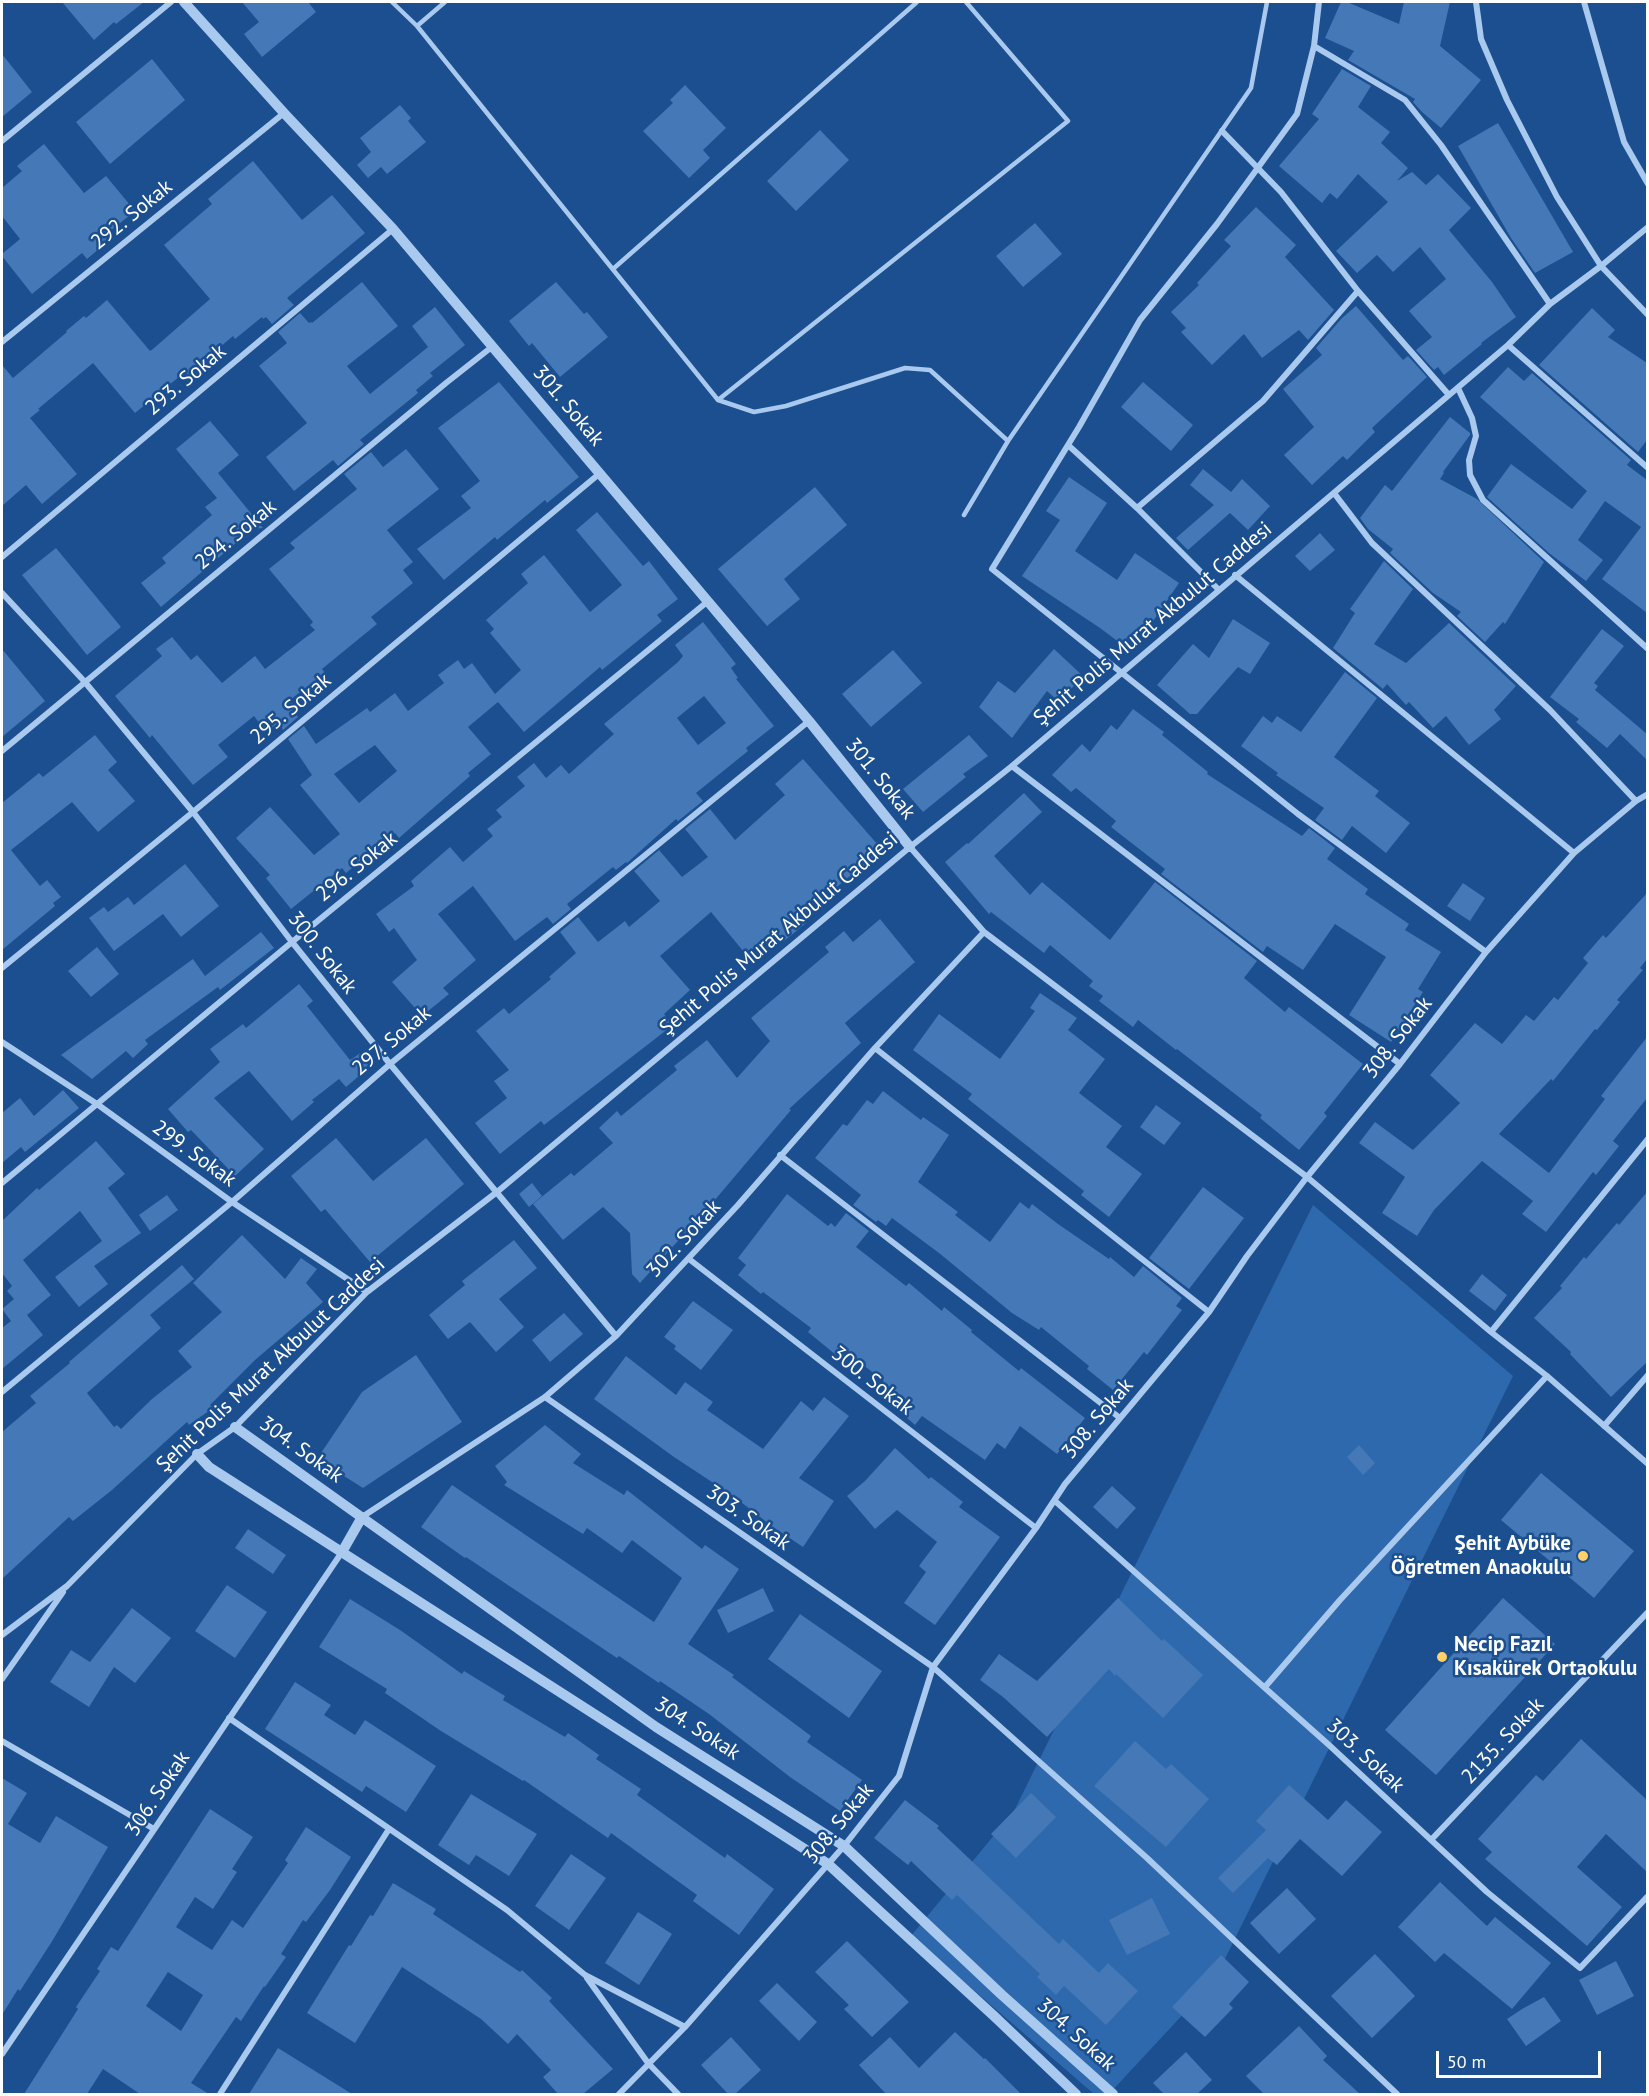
<!DOCTYPE html>
<html>
<head>
<meta charset="utf-8">
<style>
  body { margin:0 }
  #map { position:relative; width:1649px; height:2096px; overflow:hidden; background:#1b4f8f; font-family:"PT Sans",sans-serif }
  canvas { display:block }
  .frame { position:absolute; inset:0; border:3px solid #fff; pointer-events:none }
  .scale { position:absolute; left:1436px; top:2051px; width:165px; height:27px; box-sizing:border-box; border:3px solid #fff; border-top:0; padding-left:8px; font-size:18px; line-height:21px; white-space:nowrap; color:#fff; -webkit-text-stroke:4px #1b4f8f; paint-order:stroke }
</style>
</head>
<body>
<div id="map">
<canvas width="1649" height="2096"></canvas>
<div class="frame"></div>
<div class="scale">50 m</div>
</div>
<script>
const ctx = document.querySelector('canvas').getContext('2d');
ctx.lineJoin = 'round';
function fill(path, color) { ctx.fillStyle = color; ctx.fill(path, 'evenodd'); }
function trace(path, color, width, dash) { ctx.strokeStyle = color; ctx.lineWidth = width; ctx.lineCap = dash ? 'butt' : 'round'; ctx.setLineDash(dash || []); ctx.stroke(path); }
function write(font, color, halo, rows, align = 'center') {
  ctx.font = font + ' "PT Sans",sans-serif'; ctx.lineWidth = 5; ctx.setLineDash([]); ctx.textBaseline = 'middle'; ctx.strokeStyle = halo; ctx.fillStyle = color; for (const [text, x, y, turn = 0] of rows) {
    ctx.save(); ctx.translate(x, y); ctx.rotate((+turn || 0) * Math.PI / 180); ctx.textAlign = isNaN(turn) ? turn : align; if (halo) ctx.strokeText(text, 0, 0); ctx.fillText(text, 0, 0); ctx.restore();
  }
}
const green = new Path2D(`
  M1313,1205L1513,1376L1214,1981L1109,2094H1094L911,1936L1014,1811Z`);
const building = new Path2D(`
  M62,2H144L116,24L114,22L94,40Z
  M242,2H308L316,12L262,57L244,34L259,22Z
  M1341,2H1347L1399,24L1404,2H1450L1440,46L1481,80L1441,128L1422,112L1413,102L1415,99L1348,60L1354,51L1325,38Z
  M2,54L32,92L2,117Z
  M152,59L185,100L110,164L76,122Z
  M1342,69L1371,86L1358,107L1390,132L1381,143L1408,168L1397,181L1412,172L1426,185L1438,174L1471,208L1449,230L1492,282L1516,317L1481,343L1482,344L1444,375L1438,367L1434,370L1416,350L1432,337L1409,311L1446,279L1420,247L1393,272L1377,255L1357,273L1336,251L1388,202L1358,174L1337,199L1330,193L1322,203L1279,166L1319,119L1312,114Z
  M685,85L726,128L703,150L710,158L689,178L643,131L673,103L670,100Z
  M400,105L411,118L408,121L426,142L387,174L381,167L368,178L357,165L371,152L360,138Z
  M1498,123L1573,252L1535,273L1511,238L1458,146Z
  M820,130L849,160L796,211L767,181Z
  M44,144L84,193L106,176L135,211L109,232L113,237L87,259L82,253L32,294L2,256V254L20,239L2,216V188L22,171L17,166Z
  M253,161L302,220L332,195L365,233L287,298L294,305L272,324L266,317L263,319L262,317L235,339L233,336L187,375L185,372L135,413L93,363L38,409L40,410L30,418L77,474L42,504L26,485L2,506V365L13,378L67,332L66,331L84,316L86,318L107,300L150,351L153,349L210,299L164,245L212,204L208,199Z
  M1256,207L1296,245L1285,257L1334,310L1308,340L1299,330L1262,358L1244,334L1212,365L1181,332L1186,328L1171,312L1199,285L1197,283L1231,246L1224,240Z
  M1035,223L1062,254L1023,287L996,256Z
  M362,282L398,326L347,366L370,394L428,347L412,326L435,307L465,345L430,373L433,376L416,390L418,393L360,440L364,444L338,466L333,460L294,491L266,457L307,423L259,366L287,343L278,332L300,313L309,323L311,322L312,323Z
  M556,282L584,314L587,312L608,337L560,377L532,343L529,346L509,321Z
  M1356,306L1403,360L1408,356L1427,377L1372,428L1375,432L1347,460L1343,456L1312,485L1284,455L1314,427L1283,389L1322,355L1316,348L1342,318Z
  M1592,308L1615,330L1608,337L1647,363V440L1638,452L1539,365Z
  M1508,367L1524,381L1532,373L1631,460L1627,465L1647,480V613L1602,579L1641,527L1605,501L1578,540L1603,560L1586,581L1549,553L1487,497L1511,464L1572,509L1587,491L1480,397Z
  M499,382L579,477L547,503L545,500L497,540L495,537L444,580L417,549L471,508L461,496L480,481L438,428Z
  M1143,382L1193,425L1171,451L1121,407Z
  M1450,417L1470,433V435L1443,472L1444,473L1440,479L1477,499L1544,562L1505,624L1503,622L1485,642L1457,616L1461,612L1433,593L1390,553L1393,549L1368,529L1360,518L1385,485L1392,491Z
  M210,421L239,455L218,473L263,528L252,529L161,607L141,583L166,563L162,558L212,515L205,507L217,498L176,449Z
  M406,449L439,489L387,530L413,562L403,570L413,583L371,617L377,624L322,669L325,673L290,700L298,710L295,712L298,717L283,730L279,724L267,733L254,716L218,745L228,757L193,785L152,735L150,738L115,696L162,656L156,649L172,637L191,660L197,655L222,683L255,656L265,669L315,630L310,625L313,622L269,569L295,548L290,543L357,489L344,474L371,452L383,467Z
  M1203,469L1231,492L1242,479L1270,506L1248,530L1230,513L1188,550L1176,538L1214,505L1190,485Z
  M1069,477L1107,503L1075,551L1117,580L1135,553L1179,583L1145,633L1138,627L1124,646L1100,628L1022,576L1060,520L1046,511Z
  M815,487L847,525L784,579L800,599L767,626L718,569Z
  M597,512L643,566L649,561L678,599L657,615L662,621L602,670L600,667L524,732L498,702L468,727L491,754L468,773L470,776L399,838L395,833L346,873L342,868L291,909L266,878L270,875L236,838L270,807L314,855L340,834L300,785L312,775L288,739L304,726L316,744L367,708L370,712L395,693L408,711L444,683L438,675L458,660L464,669L472,663L495,694L521,670L490,633L494,629L486,620L528,583L521,574L544,555L590,612L622,585L576,530ZM375,745L397,771L359,803L334,774Z
  M1320,533L1335,550L1310,571L1295,556Z
  M56,548L121,627L87,655L22,575Z
  M1384,561L1413,589L1374,644L1406,663L1449,623L1516,686L1494,710L1501,719L1469,745L1446,716L1433,728L1409,702L1406,705L1387,684L1383,689L1333,648L1355,613L1350,609Z
  M1233,619L1270,643L1250,674L1238,667L1197,714H1190L1157,685L1193,644L1209,658Z
  M703,622L736,664L731,668L738,678L736,679L774,726L746,748L748,751L696,793L703,801L678,821L676,819L627,863L626,862L616,870L613,867L567,904L571,909L553,924L547,917L515,941L473,886L438,914L476,960L443,988L449,994L422,1016L392,982L417,960L394,928L389,932L376,914L414,886L411,881L450,847L463,862L493,836L487,829L502,817L496,810L525,786L517,777L534,763L546,778L561,765L569,774L614,734L604,724L678,662L683,656L675,645ZM704,696L726,723L698,745L677,718Z
  M1602,629L1624,646L1594,683L1598,686L1595,690L1647,734V760L1620,734L1607,748L1576,722L1579,719L1550,697Z
  M2,649L45,701L2,737Z
  M1054,649L1083,676L1059,702L1047,691L1012,738L979,707L998,681L1015,693Z
  M893,650L922,683L871,727L842,694Z
  M1345,672L1377,698L1334,757L1379,791L1375,796L1410,823L1386,853L1352,826L1342,840L1315,820L1324,808L1276,775L1278,773L1241,746L1263,716L1272,723L1277,716L1301,732Z
  M1133,709L1164,732L1162,735L1208,772L1207,774L1302,836L1309,828L1335,848L1327,859L1368,889L1365,894L1409,924L1405,930L1441,952L1418,989L1423,992L1391,1042L1349,1015L1386,957L1335,924L1303,970L1267,946L1263,952L1161,874L1165,869L1111,827L1116,821L1076,788L1071,792L1052,775L1082,744L1090,752L1111,725L1117,730Z
  M95,735L117,762L108,770L135,801L98,832L72,802L11,850L40,886L47,880L61,897L53,903L55,906L2,950V803L39,773L43,777Z
  M969,735L988,756L963,774L966,777L923,812L903,789Z
  M803,759L885,853L853,880L850,876L801,917L806,923L783,942L776,934L748,957L711,912L660,956L690,990L664,1014L673,1025L544,1125L541,1121L500,1154L475,1123L507,1098L494,1081L509,1070L476,1031L504,1008L509,1014L551,979L549,977L576,953L560,932L578,917L598,942L625,921L629,927L660,901L634,871L659,850L682,877L708,857L685,829L710,809L735,840L785,795L775,784Z
  M1024,793L1042,812L994,856L1030,895L1042,882L1110,940L1155,882L1257,961L1244,978L1285,1012L1289,1007L1363,1064L1324,1113L1327,1116L1299,1150L1260,1118L1262,1115L1177,1049L1176,1050L1138,1020L1133,1027L1099,1001L1103,996L1089,986L1093,981L1050,945L1044,953L991,912L989,914L945,862L967,843L968,844Z
  M185,864L219,906L181,937L163,914L114,951L89,918L104,907L108,912L128,897L134,905Z
  M1463,883L1485,898L1470,921L1447,906Z
  M1647,893V959L1640,968L1643,970L1617,1000L1620,1002L1597,1030L1595,1029L1553,1081L1551,1079L1499,1134L1549,1173L1605,1099L1601,1096L1647,1037V1098L1613,1141L1619,1146L1596,1175L1593,1172L1546,1232L1522,1214L1533,1201L1482,1161L1434,1210L1417,1236L1382,1213L1405,1177L1359,1143L1375,1122L1413,1150L1460,1103L1430,1075L1475,1023L1502,1044L1526,1015L1534,1021L1554,997L1558,1000L1588,963L1583,958L1603,935L1606,938Z
  M880,919L915,962L845,1023L861,1043L789,1109L791,1110L714,1201L640,1283L632,1274L630,1233L603,1207L563,1240L533,1204L571,1173L574,1176L613,1143L599,1128L617,1111L621,1116L677,1070L674,1066L707,1040L737,1078L770,1041L751,1018L829,952L825,947L844,931L853,942Z
  M261,932L274,948L220,990L218,987L145,1040L148,1044L133,1058L126,1051L92,1079L61,1055L193,959L205,976Z
  M97,947L119,974L91,997L68,971Z
  M299,984L313,1001L307,1006L350,1060L362,1052L372,1065L346,1087L339,1079L312,1100L314,1102L292,1121L249,1071L214,1098L264,1149L235,1176L191,1130L188,1132L168,1109L220,1062L210,1049L243,1024L246,1028Z
  M1040,993L1077,1018L1068,1030L1105,1059L1079,1093L1122,1126L1106,1147L1142,1174L1109,1217L1081,1195L1084,1191L968,1099L972,1094L913,1050L939,1014L1000,1059L1035,1011L1030,1008Z
  M63,1090L79,1108L25,1152L21,1147L2,1163V1113L20,1098L34,1116Z
  M883,1091L921,1120L923,1117L949,1135L918,1182L958,1212L955,1215L990,1242L1020,1202L1029,1209L1032,1204L1058,1224L1109,1259L1110,1257L1134,1277L1143,1266L1182,1298L1176,1306L1182,1310L1147,1355L1144,1352L1113,1390L1087,1369L1089,1366L1041,1327L1039,1330L1012,1313L939,1253L892,1218L886,1226L878,1220L876,1222L853,1205L861,1195L815,1158L843,1124L847,1126L867,1100L873,1104Z
  M1156,1105L1181,1123L1164,1145L1140,1127Z
  M336,1138L373,1181L426,1138L464,1184L370,1262L325,1209L321,1212L291,1176Z
  M96,1141L125,1174L108,1188L141,1233L94,1266L108,1284L79,1307L55,1277L102,1241L80,1211L23,1260L51,1295L27,1315L43,1335L2,1369V1328L11,1321L2,1309L14,1299L7,1291L12,1286L2,1273V1221L37,1188L39,1190Z
  M532,1183L542,1196L529,1207L519,1194Z
  M1203,1187L1244,1218L1189,1289L1149,1258Z
  M1647,1192V1362L1611,1397L1570,1354L1571,1352L1534,1318L1562,1288L1560,1286L1584,1257L1586,1259L1617,1223L1619,1225Z
  M787,1194L828,1226L831,1223L835,1227L846,1213L869,1231L856,1247L906,1286L909,1283L942,1311L944,1307L972,1330L971,1332L1019,1371L1021,1368L1085,1418L1057,1454L1020,1426L1005,1449L997,1443L985,1460L922,1416L915,1425L898,1410L904,1403L881,1384L884,1381L841,1348L836,1355L808,1332L811,1328L763,1292L761,1294L738,1275L746,1265L738,1258Z
  M167,1195L178,1210L150,1231L139,1215Z
  M242,1235L285,1279L301,1258L317,1269L306,1283L323,1302L255,1360L210,1405L213,1408L189,1425L187,1422L112,1490L73,1521L69,1517L2,1579V1432L36,1403L30,1396L70,1363L69,1362L182,1265L194,1279L150,1315L161,1328L87,1393L114,1427L117,1425L121,1429L152,1399L192,1367L178,1351L222,1312L193,1283Z
  M514,1240L537,1268L499,1299L524,1327L496,1352L470,1322L448,1339L429,1315L465,1285L462,1281Z
  M1482,1274L1507,1295L1495,1311L1469,1291Z
  M693,1301L733,1330L701,1370L674,1349L676,1346L664,1337Z
  M564,1313L583,1334L550,1362L532,1340Z
  M416,1355L462,1422L363,1488L317,1459L362,1392Z
  M626,1356L676,1395L685,1382L713,1402L707,1410L763,1449L801,1401L813,1411L824,1397L849,1416L799,1478L834,1501L803,1547L773,1527L719,1485L718,1486L674,1457L594,1399Z
  M545,1425L581,1454L573,1463L624,1495L627,1490L702,1549L705,1545L739,1569L688,1644L734,1675L732,1677L811,1736L807,1742L862,1780L840,1811L790,1777L709,1714L660,1681L659,1683L619,1656L617,1658L466,1557L465,1558L421,1527L452,1485L654,1622L682,1578L632,1540L622,1553L587,1528L583,1534L504,1485L507,1482L495,1466Z
  M1359,1445L1375,1463L1363,1475L1347,1457Z
  M895,1448L929,1479L931,1477L963,1502L959,1507L1000,1537L935,1625L904,1603L926,1572L919,1566L937,1542L897,1510L875,1529L847,1496L865,1481Z
  M1541,1473L1634,1551L1594,1598L1501,1520Z
  M1112,1486L1136,1508L1117,1529L1093,1507Z
  M248,1529L286,1555L273,1574L235,1548Z
  M227,1585L267,1612L235,1658L195,1631Z
  M763,1588L774,1611L728,1633L717,1610Z
  M1118,1598L1162,1641L1164,1639L1203,1675L1163,1718L1116,1674L1115,1676L1109,1669L1047,1737L1003,1697L980,1680L999,1654L1037,1681Z
  M1503,1598L1555,1644L1436,1775L1385,1730Z
  M350,1599L400,1630L462,1674L464,1671L505,1696L503,1700L565,1737L568,1733L599,1755L596,1759L641,1789L637,1795L725,1858L727,1854L774,1889L739,1935L693,1901L697,1895L611,1833L608,1838L524,1780L523,1781L441,1731L385,1693L387,1689L319,1647Z
  M132,1608L171,1638L135,1683L114,1667L89,1707L50,1682L71,1650L90,1662Z
  M800,1614L882,1671L849,1718L768,1659Z
  M295,1682L331,1705L324,1715L355,1735L365,1720L436,1766L406,1812L366,1786L362,1792L265,1729Z
  M1581,1739L1647,1800V1872L1606,1834L1577,1867L1622,1907L1587,1946L1485,1859L1492,1852L1478,1839L1536,1775L1543,1781Z
  M1135,1741L1166,1769L1171,1764L1209,1799L1166,1847L1094,1786Z
  M2,1778L27,1793L8,1824L40,1843L56,1816L108,1847L51,1943L20,1991L18,1989L2,2015Z
  M1289,1785L1328,1820L1346,1800L1382,1832L1342,1876L1300,1839L1277,1865L1268,1858L1233,1893L1218,1878L1266,1830L1256,1821Z
  M1031,1793L1056,1817L1016,1858L991,1834Z
  M471,1794L537,1834L509,1876L476,1855L469,1865L438,1845Z
  M905,1800L939,1826L937,1828L1059,1944L1063,1939L1099,1973L1108,1963L1138,1991L1106,2025L1064,1986L1056,1995L1037,1977L1040,1974L957,1895L952,1900L911,1861L908,1865L874,1838Z
  M210,1809L253,1837L232,1869L237,1872L213,1909L195,1897L176,1927L212,1950L232,1920L243,1928L288,1863L285,1860L306,1827L351,1857L330,1890L306,1922L303,1920L281,1954L286,1957L265,1987L264,1986L241,2021L236,2017L191,2083L209,2094H140L103,2069L87,2094H24L78,2009L76,2007L100,1971L97,1969L111,1947L118,1951ZM168,1972L203,1995L181,2031L146,2006Z
  M571,1854L606,1878L569,1930L535,1906Z
  M1440,1882L1487,1926L1495,1917L1551,1963L1512,2009L1444,1953L1435,1962L1398,1927Z
  M393,1883L436,1909L433,1914L520,1972L522,1970L552,1998L549,2001L613,2069L583,2094H558L543,2077L551,2070L517,2034L508,2044L481,2019L402,1967L355,2043L307,2013L349,1945L351,1946L370,1915L373,1916Z
  M1287,1888L1316,1919L1279,1954L1250,1923Z
  M1152,1898L1170,1934L1127,1955L1109,1920Z
  M638,1912L672,1934L639,1985L605,1963Z
  M847,1941L909,2002L872,2037L844,2009L849,2005L815,1972Z
  M1375,1954L1415,1996L1372,2038L1331,1996Z
  M1221,1955L1249,1982L1229,2004L1233,2008L1205,2037L1172,2007Z
  M1616,1961L1634,1996L1597,2015L1579,1980Z
  M777,1983L817,2022L799,2041L759,2001Z
  M1544,1997L1561,2021L1526,2046L1507,2019L1522,2009Z
  M1299,2026L1327,2056L1323,2060L1360,2094H1264L1246,2076Z
  M955,2032L984,2059L985,2058L1021,2094H886L859,2065L890,2037L919,2068Z
  M731,2037L761,2070L735,2094H728L701,2065Z
  M278,2048L352,2094H249Z
  M1186,2052L1212,2080L1197,2094H1164L1153,2083Z`);
const service = new Path2D(`
  M392,2L417,26L718,400L754,412L786,406L905,368L930,370L1008,441
  M417,26L445,2
  M613,269L917,2
  M718,400L1068,121L966,2
  M964,515L1008,441L1251,88L1267,2`);
const minor = new Path2D(`
  M1319,2L1314,46L1297,114L1217,224L1140,320L1079,427L992,569L1298,814L1486,952
  M1476,2L1481,39L1507,100L1557,197L1601,266L1648,315
  M1584,2L1624,142L1648,184
  M1314,46L1405,100L1441,145L1550,304
  M1222,131L1281,192L1358,291L1449,395
  M2,141L171,2
  M2,342L284,113
  M1508,345L1648,468
  M1458,388L1472,418L1476,436L1469,460L1470,475L1483,500L1648,649
  M1068,445L1137,508L1263,401L1358,291
  M1334,493L1372,543L1550,710L1636,801
  M1137,508L1218,589
  M2,557L393,229
  M1235,575L1574,853
  M2,593L84,681L193,812L292,942L390,1064L616,1336
  M2,751L446,383L493,346
  M1012,766L1400,1064
  M910,847L984,932L1307,1177L1491,1332L1547,1376L1648,1464
  M2,968L193,812L599,474
  M2,1042L97,1104L232,1202L367,1292
  M875,1048L1209,1312
  M780,1155L1120,1418
  M2,1183L292,942L707,602
  M689,1259L1036,1528
  M1491,1332L1648,1139
  M2,1392L232,1202L390,1064L809,721
  M545,1397L933,1667L1147,1858L1397,2094
  M1604,1426L1648,1375
  M1055,1501L1329,1745L1487,1892L1580,1968L1648,1896
  M362,1517L545,1397L616,1336L738,1205L875,1048L984,932
  M2,1635L67,1586L197,1454L235,1427L367,1292L497,1192L910,847L1012,766L1508,345L1550,304L1601,266L1648,227
  M2,1679L63,1592
  M1265,1687L1340,1600L1547,1376
  M229,1718L507,1910L585,1975L685,2027
  M2,1741L154,1829
  M1431,1840L1648,1612
  M587,1978L648,2063L678,2094
  M2,2054L342,1552
  M220,2094L389,1829
  M619,2094L685,2027L844,1846L899,1776L933,1667L1036,1528L1065,1484L1209,1312L1247,1256L1307,1177L1400,1064L1486,952L1574,853L1636,801L1648,794`);
const tertiary = new Path2D(`
  M184,2L284,113L393,229L809,721L910,847
  M235,1427L656,1727L844,1846L1002,1995L1113,2094
  M197,1454L209,1467L828,1864L994,2016L1076,2094
  M342,1552L362,1517`);
const markers = [
  [1583,1556,6,"#ffd166"],
  [1442,1657,6,"#ffd166"]
];
const streetNames = [
  ["292. Sokak",132,215,-39],
  ["293. Sokak",186,380,-40],
  ["301. Sokak",568,406,50],
  ["294. Sokak",236,535,-39],
  ["Şehit Polis Murat Akbulut Caddesi",1153,624,-40],
  ["295. Sokak",291,709,-40],
  ["301. Sokak",880,779,51],
  ["296. Sokak",357,867,-39],
  ["Şehit Polis Murat Akbulut Caddesi",779,934,-40],
  ["300. Sokak",322,953,52],
  ["308. Sokak",1398,1038,-52],
  ["297. Sokak",392,1041,-40],
  ["299. Sokak",194,1154,36],
  ["302. Sokak",684,1239,-47],
  ["Şehit Polis Murat Akbulut Caddesi",271,1365,-43],
  ["300. Sokak",872,1381,38],
  ["308. Sokak",1098,1419,-50],
  ["304. Sokak",301,1450,36],
  ["303. Sokak",748,1518,35],
  ["304. Sokak",697,1729,33],
  ["2135. Sokak",1503,1741,-47],
  ["303. Sokak",1365,1756,43],
  ["306. Sokak",158,1794,-56],
  ["308. Sokak",839,1824,-51],
  ["304. Sokak",1076,2035,42]
];
const poiNames = [
  ["Şehit Aybüke",1571,1544],
  ["Öğretmen Anaokulu",1571,1568],
  ["Necip Fazıl",1454,1645,"left"],
  ["Kısakürek Ortaokulu",1454,1669,"left"]
];
fill(green, '#2e69ad');
fill(building, '#4478b7');
trace(service, '#a9c9ee', 4.5);
trace(minor, '#a9c9ee', 6);
trace(tertiary, '#a9c9ee', 10);
for (const [x, y, r, color] of markers) { const dot = new Path2D(); dot.arc(x, y, r, 0, 2 * Math.PI); ctx.fillStyle = color; ctx.fill(dot); trace(dot, '#1b4f8f', 2); }
write('21px', '#fff', '#1b4f8f', streetNames);
write('bold 21px', '#fff', '#1b4f8f', poiNames, 'right');
</script>
</body>
</html>
